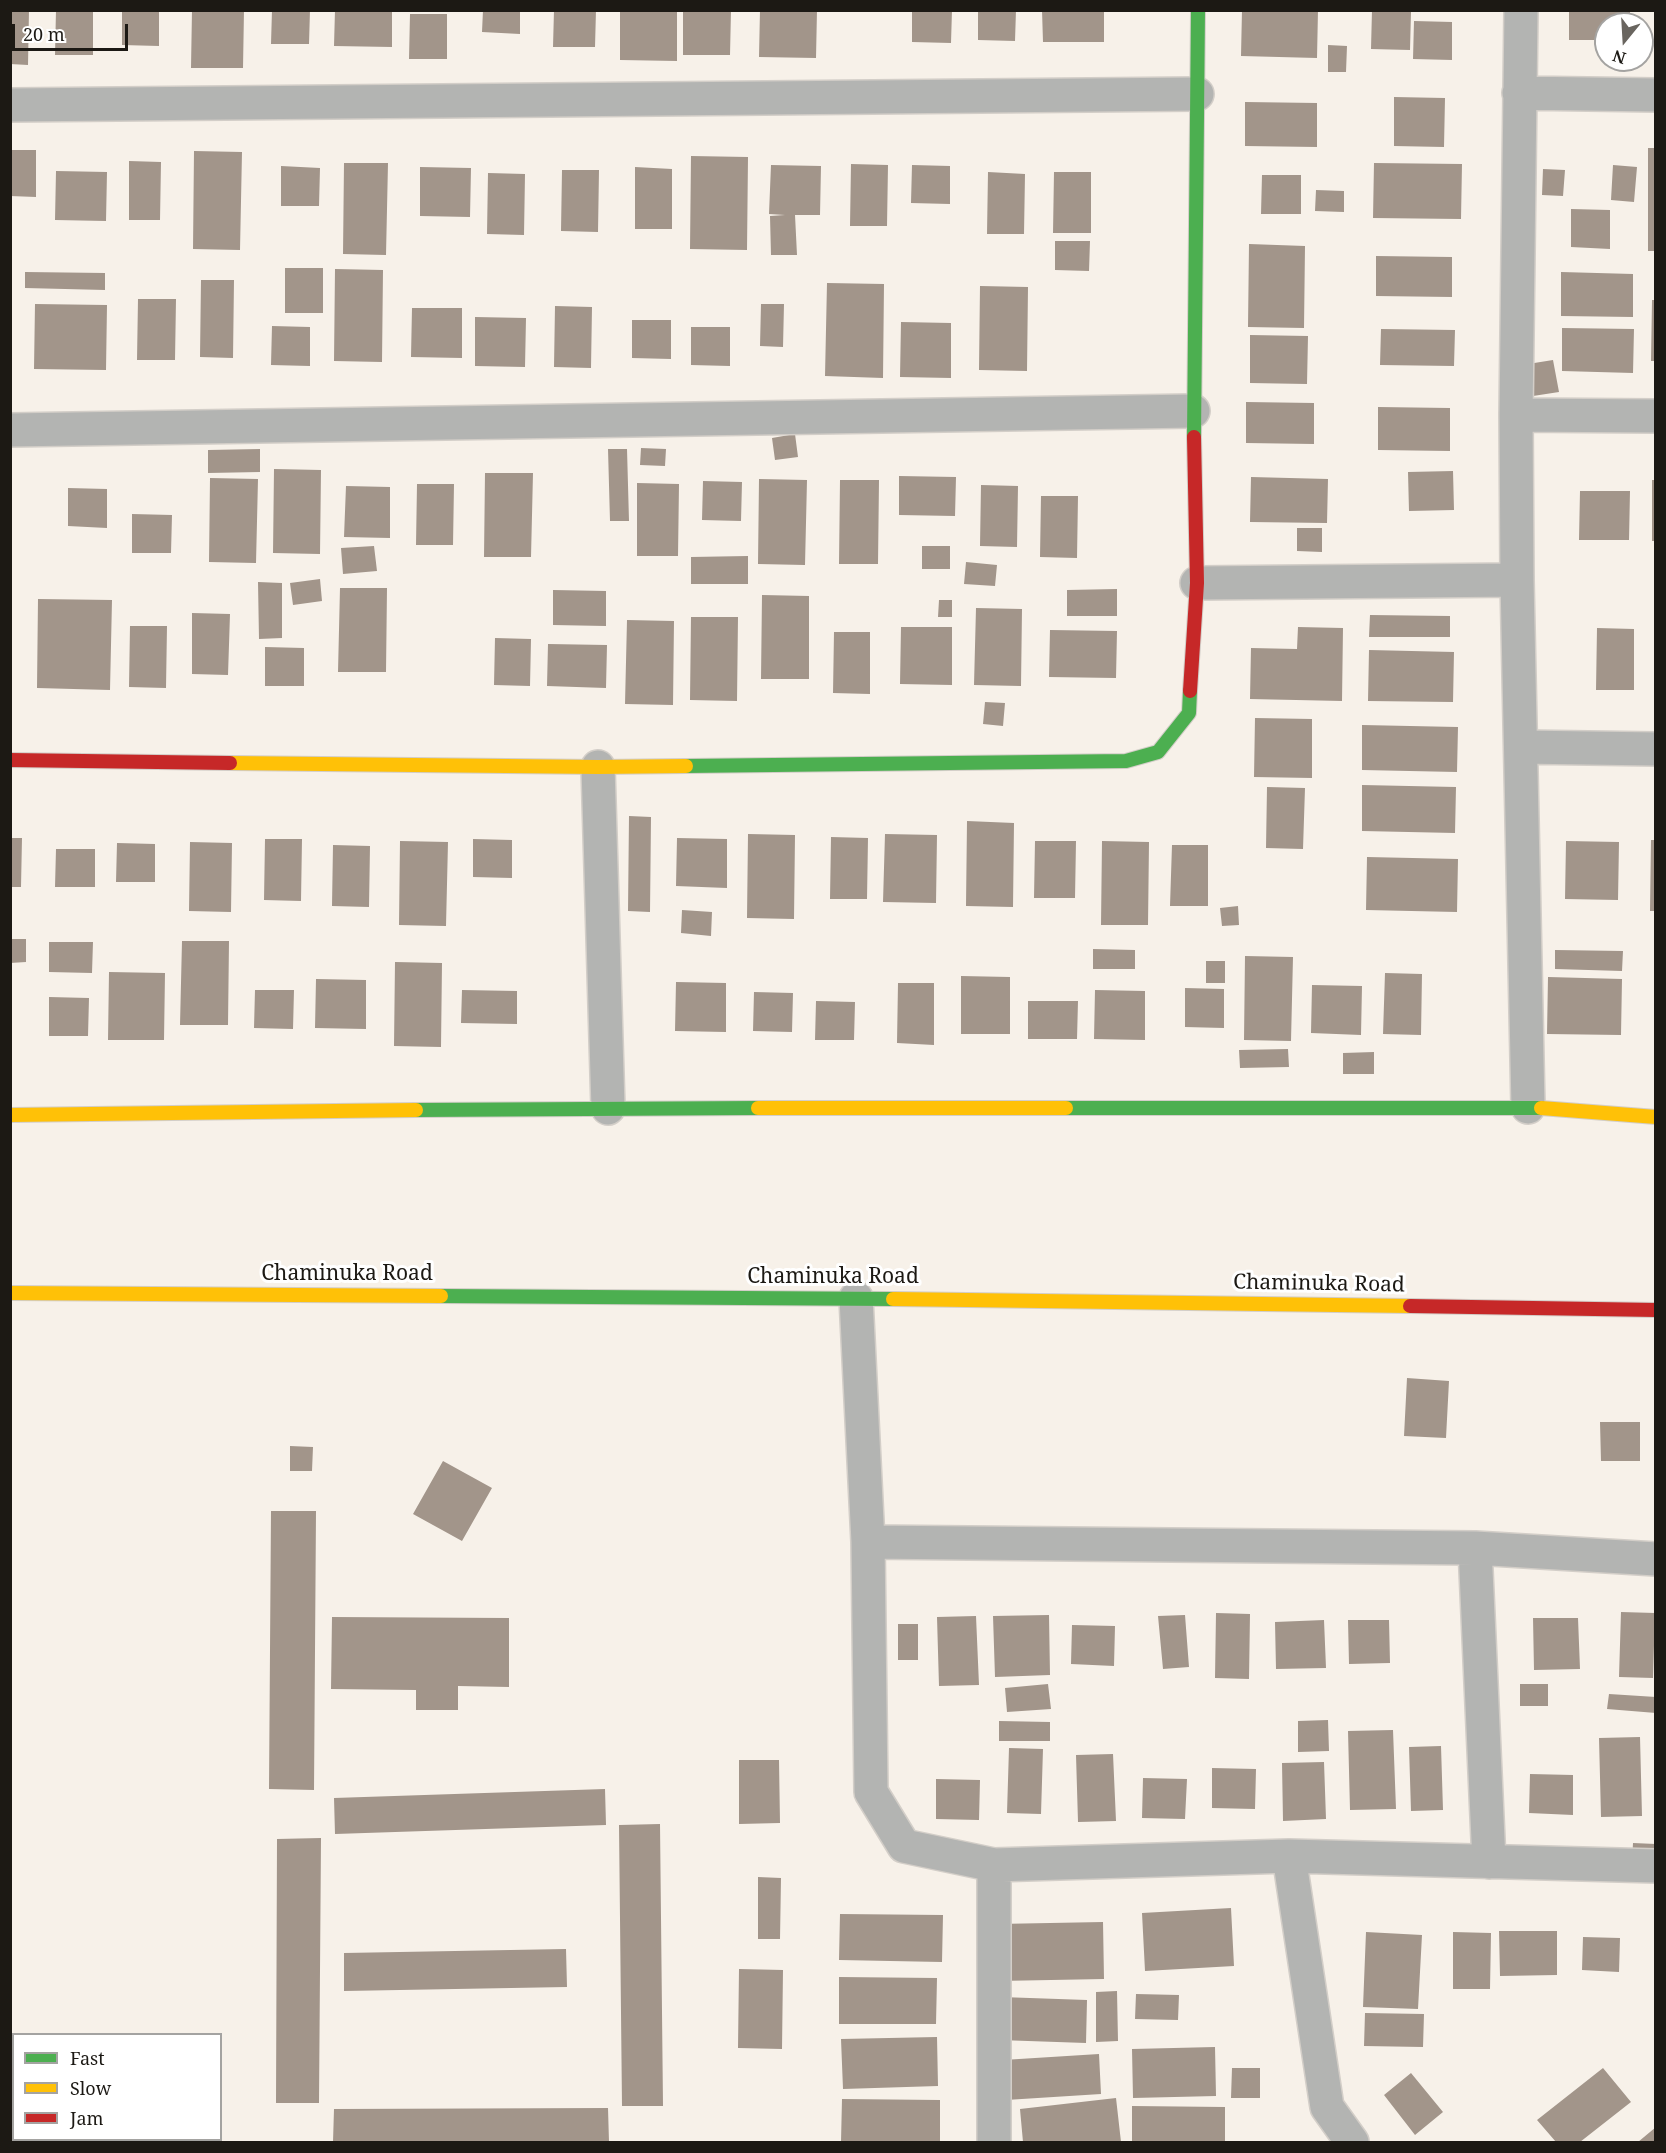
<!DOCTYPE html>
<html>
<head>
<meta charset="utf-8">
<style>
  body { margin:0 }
  #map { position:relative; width:1666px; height:2153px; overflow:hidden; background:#f7f1e9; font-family:"Noto Serif",serif }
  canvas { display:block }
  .frame { position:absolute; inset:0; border:12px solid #1c1914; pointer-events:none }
  .legend { position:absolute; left:12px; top:2033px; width:210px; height:108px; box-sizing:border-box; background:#fff; border:2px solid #a4a3a1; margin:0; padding:8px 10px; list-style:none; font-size:18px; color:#1c1914 }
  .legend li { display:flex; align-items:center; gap:12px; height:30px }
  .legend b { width:30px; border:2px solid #a4a3a1 }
  .north { position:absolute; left:1594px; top:12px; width:60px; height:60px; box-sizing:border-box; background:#fff; border:2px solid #a4a3a1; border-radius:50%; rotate:198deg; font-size:16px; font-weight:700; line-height:24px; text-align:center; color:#1c1914 }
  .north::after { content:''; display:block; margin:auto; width:21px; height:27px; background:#69655f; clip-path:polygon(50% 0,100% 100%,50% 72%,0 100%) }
  .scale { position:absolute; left:12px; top:24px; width:116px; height:27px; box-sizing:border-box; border:3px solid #1c1914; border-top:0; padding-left:8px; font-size:18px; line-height:21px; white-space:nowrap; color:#1c1914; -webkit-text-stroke:4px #fff; paint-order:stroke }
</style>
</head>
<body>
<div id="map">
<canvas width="1666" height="2153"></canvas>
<div class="frame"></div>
<ul class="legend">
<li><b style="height:8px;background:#4caf50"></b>Fast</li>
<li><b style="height:8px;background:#ffc107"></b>Slow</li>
<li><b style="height:8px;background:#c62828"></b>Jam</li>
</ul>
<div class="north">N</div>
<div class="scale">20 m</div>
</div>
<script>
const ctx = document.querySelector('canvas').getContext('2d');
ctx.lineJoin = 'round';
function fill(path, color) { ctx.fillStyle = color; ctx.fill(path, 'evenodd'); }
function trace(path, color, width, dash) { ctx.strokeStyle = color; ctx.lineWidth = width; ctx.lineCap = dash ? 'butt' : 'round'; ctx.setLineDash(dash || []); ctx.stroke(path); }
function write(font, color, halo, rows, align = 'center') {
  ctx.font = font + ' "Noto Serif",serif'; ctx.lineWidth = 6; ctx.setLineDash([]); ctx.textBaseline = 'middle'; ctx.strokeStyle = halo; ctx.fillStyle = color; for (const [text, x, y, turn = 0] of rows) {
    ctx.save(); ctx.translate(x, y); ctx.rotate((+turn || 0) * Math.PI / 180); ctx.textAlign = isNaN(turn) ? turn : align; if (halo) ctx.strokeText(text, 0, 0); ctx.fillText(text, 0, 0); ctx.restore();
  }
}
const building = new Path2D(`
  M10,10H29L28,65L10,64Z
  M56,10H93V55H55Z
  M122,10H159V46L122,45Z
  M192,10H244L243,68H191Z
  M272,10H310L309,44H271Z
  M335,10H392V47L334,46Z
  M483,10H520V34L482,32Z
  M554,10H596L595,47H553Z
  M620,10H677V61L620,60Z
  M683,10H731L730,55H683Z
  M760,10H817L816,58L759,57Z
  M912,10H952L951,43L912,42Z
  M978,10H1016L1015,41L978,40Z
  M1042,10H1104V42H1043Z
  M1242,10H1318L1317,58L1241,56Z
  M1372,10L1411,12L1410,50L1371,49Z
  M1569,10H1630V24H1606V40H1569Z
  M410,14H447V59H409Z
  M1414,21L1452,22V60L1413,59Z
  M1328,45L1347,46L1346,72H1328Z
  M1394,97L1445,98L1444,147L1394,146Z
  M1245,102L1317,103V147L1245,146Z
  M1648,148H1656V251H1648Z
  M10,150H36V197L10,196Z
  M194,151L242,152L240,250L193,249Z
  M691,156L748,157L747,250L690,249Z
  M129,161L161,162L160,220H129Z
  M344,163H388L386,255L343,254Z
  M1374,163L1462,164L1461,219L1373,218Z
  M851,164L888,165L887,226H850Z
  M771,165L821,166L820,215H795L797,255H771L770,216L785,215L769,214Z
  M912,165L950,166V204L911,203Z
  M1613,165L1637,167L1634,202L1611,200Z
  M281,166L320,168L319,206H281Z
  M420,167L471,168L470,217L420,216Z
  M635,167L672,169V229H635Z
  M1543,169L1565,170L1563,196L1542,195Z
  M562,170H599L598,232L561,231Z
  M56,171L107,172L106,221L55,220Z
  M988,172L1025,174L1024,234H987Z
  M1054,172H1091V233H1053Z
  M488,173L525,174L524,235L487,234Z
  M1262,175H1301V214H1261Z
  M1316,190L1344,191V212L1315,211Z
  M1571,209L1610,210V249L1571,247Z
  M1055,241H1090L1089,271L1055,270Z
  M1249,244L1305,246L1304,328L1248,327Z
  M1376,256L1452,257V297L1376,296Z
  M285,268H323V313H285Z
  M335,269L383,270L382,362L334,361Z
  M25,272L105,273V290L25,288Z
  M1561,272L1633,274V317L1561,316Z
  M201,280H234L233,358L200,357Z
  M827,283L884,284L883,378L825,376Z
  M980,286L1028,287L1027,371L979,370Z
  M138,299H176L175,360H137Z
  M1652,300H1656V361H1651Z
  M35,304L107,305L106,370L34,369Z
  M761,304H784L783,347L760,346Z
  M555,306L592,307L591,368L554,367Z
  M412,308H462V358L411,357Z
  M475,317L526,318L525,367L475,366Z
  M632,320H671V359L632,358Z
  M901,322L951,323V378L900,377Z
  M272,326L310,327V366L271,365Z
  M691,327H730V366L691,365Z
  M1562,328L1634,329L1633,373L1562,371Z
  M1381,329L1455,330L1454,366L1380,365Z
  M1250,335L1308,336L1307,384L1250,383Z
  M1553,360L1559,392L1533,396L1528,364Z
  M1246,402L1314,403V444L1246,443Z
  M1378,407L1450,408V451L1378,450Z
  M795,434L798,457L775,460L772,438Z
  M641,448L666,449L665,466L640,465Z
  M260,449V472L208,473V450Z
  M608,449H627L629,521H610Z
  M274,469L321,470L320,554L273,553Z
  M1453,471L1454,510L1409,511L1408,472Z
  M485,473H533L531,557H484Z
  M899,476L956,477L955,516L899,515Z
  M1251,477L1328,479L1327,523L1250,522Z
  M210,478L258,479L256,563L209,562Z
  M759,479L807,480L805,565L758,564Z
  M840,480H879L878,564H839Z
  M1652,480H1656V541H1652Z
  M703,481L742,482L741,521L702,520Z
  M637,483L679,484L678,556H637Z
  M417,484H454L453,545H416Z
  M981,485L1018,486L1017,547L980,546Z
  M346,486L390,487V538L344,537Z
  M68,488L107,489V528L68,526Z
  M1580,491H1630L1629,540H1579Z
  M1041,496H1078L1077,558L1040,557Z
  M132,514L172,515L171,553H132Z
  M1297,528H1322V552L1297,551Z
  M374,546L377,571L343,574L341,548Z
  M922,546H950V569H922Z
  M748,556V584H691V557Z
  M966,562L997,565L995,586L964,584Z
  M320,579L322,601L293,605L290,583Z
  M258,582L282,583V638L259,639Z
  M340,588H387L386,672H338Z
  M1117,589V616H1067V590Z
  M553,590L606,591V626L553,625Z
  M762,595L809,596V679H761Z
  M38,599L112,600L110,690L37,688Z
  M939,600H952V617H938Z
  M976,608L1022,609L1021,686L974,685Z
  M192,613L230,614L228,675L192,674Z
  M1370,615L1450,616V637H1369Z
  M691,617H738L737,701L690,700Z
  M627,620L674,621L673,705L625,704Z
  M130,626H167L166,688L129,687Z
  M901,627H952V685L900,684Z
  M1298,627L1343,628L1342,701L1250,699L1251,648L1297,649Z
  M1597,628L1634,629V690H1596Z
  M1050,630L1117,631L1116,678L1049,677Z
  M834,632H870V694L833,693Z
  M495,638L531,639L530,686L494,685Z
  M548,644L607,645L606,688L547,686Z
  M265,647L304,648V686H265Z
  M1369,650L1454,652L1453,702L1368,701Z
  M985,702L1005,703L1003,726L983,724Z
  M1255,718L1312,719V778L1254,777Z
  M1362,725L1458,727L1457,772L1362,770Z
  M1362,785L1456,787L1455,833L1362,831Z
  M1267,787L1305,788L1303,849L1266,848Z
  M629,816L651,817L650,912L628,911Z
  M967,821L1014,823L1013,907L966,906Z
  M748,834L795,835L794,919L747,918Z
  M885,834L937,835L936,903L883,902Z
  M831,837L868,838L867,899H830Z
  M10,838H22L21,887H10Z
  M677,838L727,839V888L676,886Z
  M265,839H302L301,901L264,900Z
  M473,839L512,840V878L473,877Z
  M1651,840H1656V911H1650Z
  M400,841L448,842L446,926L399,925Z
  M1035,841H1076L1075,898H1034Z
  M1102,841L1149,842L1148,925H1101Z
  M1566,841L1619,842L1618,900L1565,899Z
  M190,842L232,843L231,912L189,911Z
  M117,843L155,844V882H116Z
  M333,845L370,846L369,907L332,906Z
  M1172,845H1208V906H1170Z
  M56,849H95V887H55Z
  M1367,857L1458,859L1457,912L1366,910Z
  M1238,906L1239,925L1222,926L1220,908Z
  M682,910L712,912L711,936L681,933Z
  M10,939H26V962L10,963Z
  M182,941H229L228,1025H180Z
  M49,942H93L92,973L49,972Z
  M1093,949L1135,950V969H1093Z
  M1555,950L1623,951L1622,971L1555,969Z
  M1245,956L1293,957L1291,1041L1244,1040Z
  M1206,961H1225V983H1206Z
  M395,962L442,963L441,1047L394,1046Z
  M109,972L165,973L164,1040H108Z
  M1385,973L1422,974L1421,1035L1383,1034Z
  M961,976L1010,977V1034H961Z
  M1548,977L1622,979L1621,1035L1547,1034Z
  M316,979L366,980V1029L315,1028Z
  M676,982L726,983V1032L675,1031Z
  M898,983H934V1045L897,1043Z
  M1312,985L1362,986L1361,1035L1311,1033Z
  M1185,988L1224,989V1028L1185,1027Z
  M255,990H294L293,1029L254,1028Z
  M462,990L517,991V1024L461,1023Z
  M1095,990L1145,991V1040L1094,1039Z
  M754,992L793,993L792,1032L753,1031Z
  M49,997L89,998L88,1036H49Z
  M816,1001L855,1002L854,1040H815Z
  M1028,1001H1078L1077,1039H1028Z
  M1288,1049L1289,1067L1240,1068L1239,1050Z
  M1374,1052V1074H1343V1053Z
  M1407,1378L1449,1381L1446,1438L1404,1436Z
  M1600,1422H1640V1461H1601Z
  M290,1446L313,1447L312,1471H290Z
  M443,1461L492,1488L462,1541L413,1514Z
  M271,1511H316L314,1790L269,1789Z
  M1621,1612L1655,1613L1653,1678L1619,1677Z
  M1216,1613L1250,1614L1249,1679L1215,1678Z
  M1049,1615L1050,1675L995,1677L993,1616Z
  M1185,1615L1189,1667L1163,1669L1158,1616Z
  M976,1616L979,1685L939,1686L937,1617Z
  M332,1617L509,1618V1687L458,1686V1710H416V1690L331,1689Z
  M1533,1618H1578L1580,1669L1534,1670Z
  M1324,1620L1326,1668L1276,1669L1275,1622Z
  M1348,1620H1389L1390,1663L1349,1664Z
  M898,1624H918V1660H898Z
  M1072,1625L1115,1626L1114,1666L1071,1664Z
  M1048,1684L1051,1709L1007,1712L1005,1688Z
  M1520,1684H1548V1706H1520Z
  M1609,1694L1656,1697V1713L1607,1709Z
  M1328,1720L1329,1751L1298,1752V1721Z
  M999,1721L1050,1722V1741H999Z
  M1393,1730L1396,1809L1350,1810L1348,1731Z
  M1640,1737L1642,1816L1601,1817L1599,1738Z
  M1441,1746L1443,1810L1411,1811L1409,1747Z
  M1009,1748L1043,1749L1041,1814L1007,1813Z
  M1113,1754L1116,1821L1078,1822L1076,1755Z
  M739,1760H779L780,1823L739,1824Z
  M1324,1762L1326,1819L1283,1821L1282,1763Z
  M1212,1768L1256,1769L1255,1809L1212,1808Z
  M1530,1774L1573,1775V1815L1529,1813Z
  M1143,1778L1187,1779L1185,1819L1142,1818Z
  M936,1779L980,1780L979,1820L936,1819Z
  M605,1789L606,1825L335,1834L334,1798Z
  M660,1824L663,2106H622L619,1825Z
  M321,1838L319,2103H276L277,1839Z
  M1633,1843L1656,1844V1864L1632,1862Z
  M758,1877L781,1878L780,1939H758Z
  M1231,1908L1234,1966L1145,1971L1142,1913Z
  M840,1914L943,1915L942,1962L839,1960Z
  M1103,1922L1104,1979L998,1981L997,1924Z
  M1499,1931H1557V1975L1500,1976Z
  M1366,1932L1422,1935L1418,2009L1363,2007Z
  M1453,1932L1491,1933L1490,1989H1453Z
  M1583,1937L1620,1938L1619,1972L1582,1970Z
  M566,1949L567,1987L344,1991V1953Z
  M739,1969L783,1970L782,2049L738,2048Z
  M839,1977L937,1978L936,2024H839Z
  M1117,1991L1118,2041L1096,2042V1992Z
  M1136,1994L1179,1995L1178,2020L1135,2019Z
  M1001,1997L1087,2000L1086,2043L999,2040Z
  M1365,2013L1424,2014L1423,2047L1364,2046Z
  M937,2037L938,2086L843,2089L841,2039Z
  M1215,2047L1216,2096L1133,2098L1132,2049Z
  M1099,2054L1101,2094L1006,2100L1003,2060Z
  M1232,2068H1260V2098H1231Z
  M1603,2068L1631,2102L1580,2142H1556L1537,2120Z
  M1411,2073L1443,2112L1415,2135L1384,2095Z
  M1116,2098L1121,2142H1023L1020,2109Z
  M842,2099L940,2100V2142H841Z
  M1132,2106L1225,2107V2142H1132Z
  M608,2108L609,2142H333L334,2109Z
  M1656,2127V2142H1638Z`);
const street = new Path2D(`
  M1521,10L1516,415L1517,580L1528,1107
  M1519,93L1656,95
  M10,105L1197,94
  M1516,415L1656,416
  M10,430L1193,411
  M1197,583L1517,580
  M1521,747L1656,749
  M598,767L608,1108
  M856,1298L868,1542L871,1792L904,1846L994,1865L1289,1856L1656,1866
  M868,1542L1475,1548L1656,1559
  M1475,1548L1489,1862
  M1289,1856L1327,2107L1352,2142
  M994,2142V1865`);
const fast = new Path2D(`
  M1194,437L1198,10
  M686,766L1126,761L1158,752L1189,713L1190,691
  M1066,1108H1541
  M416,1110L758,1108
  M441,1296L893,1299`);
const slow = new Path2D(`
  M230,763L598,767L686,766
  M758,1108H1066
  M1541,1108L1656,1117
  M10,1115L416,1110
  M10,1293L441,1296
  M893,1299L1410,1306`);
const jam = new Path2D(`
  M1190,691L1197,583L1194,437
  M10,760L230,763
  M1410,1306L1656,1310`);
const streetNames = [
  ["Chaminuka Road",347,1274],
  ["Chaminuka Road",833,1277],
  ["Chaminuka Road",1319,1284,1]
];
fill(building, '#a2958a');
trace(street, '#d3cec8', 36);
trace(fast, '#d3cec8', 16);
trace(slow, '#d3cec8', 16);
trace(jam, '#d3cec8', 16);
trace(street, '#b3b4b2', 33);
trace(fast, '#4caf50', 14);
trace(slow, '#ffc107', 14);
trace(jam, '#c62828', 14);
write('21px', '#1c1914', '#fff', streetNames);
</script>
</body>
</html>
